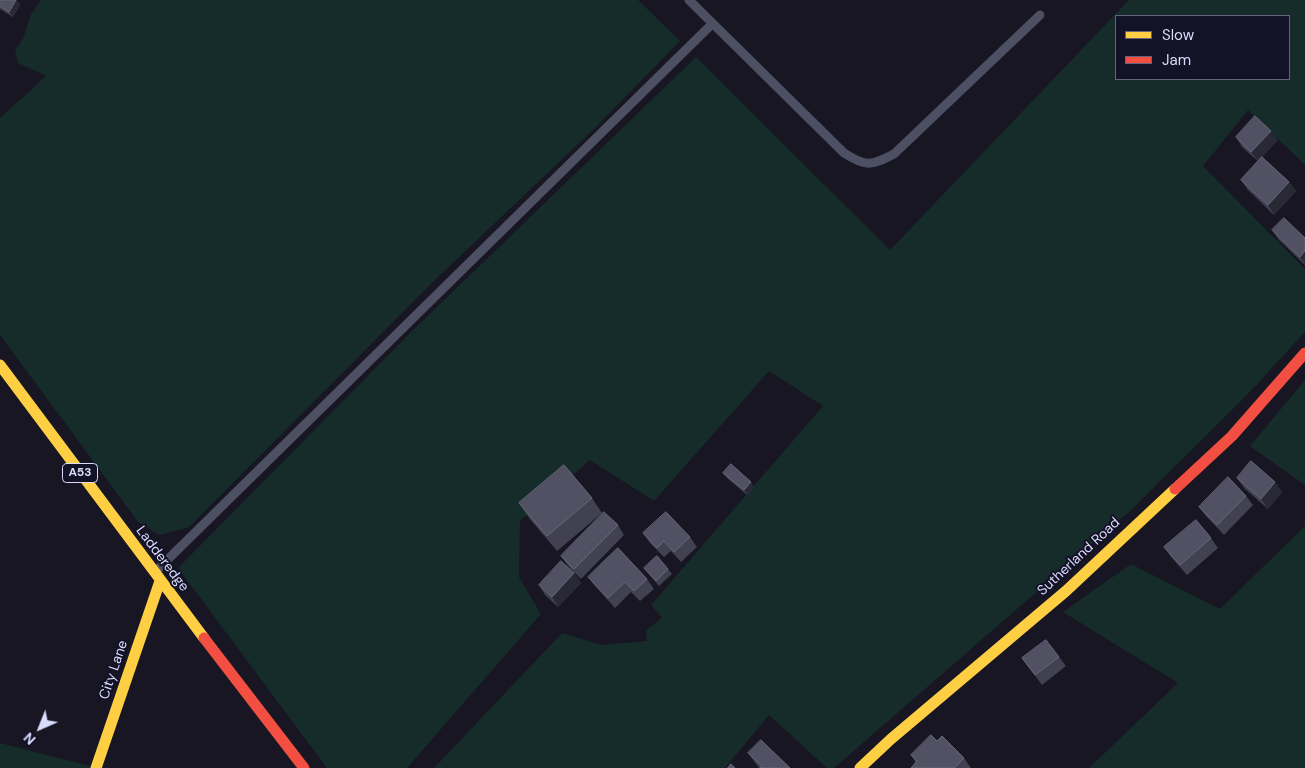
<!DOCTYPE html>
<html>
<head>
<meta charset="utf-8">
<style>
  body { margin:0 }
  #map { position:relative; width:1305px; height:768px; overflow:hidden; background:#171622; font-family:"DM Sans",sans-serif }
  canvas { display:block }
  .legend { position:absolute; left:1115px; top:15px; width:175px; height:65px; box-sizing:border-box; background:#131226; border:1px solid #63637c; margin:0; padding:6px 9px; list-style:none; font-size:15px; color:#dbdcfc }
  .legend li { display:flex; align-items:center; gap:10px; height:25px }
  .legend b { width:25px; border:1px solid #63637c }
  .north { position:absolute; left:15px; top:703px; width:50px; height:50px; -webkit-text-stroke:4px #131226; paint-order:stroke; rotate:224deg; font-size:14px; font-weight:700; line-height:20px; text-align:center; color:#dbdcfc }
  .north::after { content:''; display:block; margin:auto; width:18px; height:22px; background:#dbdcfc; clip-path:polygon(50% 0,100% 100%,50% 72%,0 100%) }
</style>
</head>
<body>
<div id="map">
<canvas width="1305" height="768"></canvas>
<ul class="legend">
<li><b style="height:6px;background:#ffcf43"></b>Slow</li>
<li><b style="height:6px;background:#f24e42"></b>Jam</li>
</ul>
<div class="north">N</div>
</div>
<script>
const ctx = document.querySelector('canvas').getContext('2d');
ctx.lineJoin = 'round';
function fill(path, color) { ctx.fillStyle = color; ctx.fill(path, 'evenodd'); }
function trace(path, color, width, dash) { ctx.strokeStyle = color; ctx.lineWidth = width; ctx.lineCap = dash ? 'butt' : 'round'; ctx.setLineDash(dash || []); ctx.stroke(path); }
function write(font, color, halo, rows, align = 'center') {
  ctx.font = font + ' "DM Sans",sans-serif'; ctx.lineWidth = 4; ctx.setLineDash([]); ctx.textBaseline = 'middle'; ctx.strokeStyle = halo; ctx.fillStyle = color; for (const [text, x, y, turn = 0] of rows) {
    ctx.save(); ctx.translate(x, y); ctx.rotate((+turn || 0) * Math.PI / 180); ctx.textAlign = isNaN(turn) ? turn : align; if (halo) ctx.strokeText(text, 0, 0); ctx.fillText(text, 0, 0); ctx.restore();
  }
}
const green = new Path2D(`
  M41,0H638L680,41L595,128L438,277L189,527L160,535L139,523L0,335V118L46,76L18,63L15,50L23,39L31,14Z
  M1129,0H1305V165L1248,110L1203,166L1305,269V332L1247,395L1131,510L834,768H827L769,715L725,768H434L562,633L601,645L647,641L646,630L662,618L651,605L823,406L769,371L654,501L590,460L520,521L519,577L541,614L407,768H327L178,568L411,332L696,57L890,250ZM1116,16H1289V79H1116Z
  M1305,380V485L1250,446Z
  M1305,526V768H1089L1178,683L1063,612L1131,564L1220,609Z
  M0,743L90,766V768H0Z`);
const lane = new Path2D(`
  M689,0L844,153C866,167 871,166 894,154L1040,15
  M156,571L712,24`);
const slow = new Path2D(`
  M0,365L204,638
  M96,768L160,581
  M860,768L891,739L1066,591L1175,489`);
const jam = new Path2D(`
  M1175,489L1232,436L1305,353
  M204,638L304,768`);
const wall = new Path2D(`
  M0,0H16L20,5L13,17L0,9Z
  M1236,137L1278,140L1262,157L1289,182L1296,191L1274,215L1248,190L1241,180L1258,161L1242,147Z
  M1272,230L1305,238V265L1279,240Z
  M723,473L754,487L747,495L727,478Z
  M1237,478L1275,482L1282,492L1268,509L1244,488Z
  M1246,496L1253,505L1224,535L1206,516L1199,507Z
  M592,498L602,513L557,551L529,518L519,503Z
  M618,525L624,535L581,579L568,566L561,556Z
  M643,533L690,537L697,547L681,562L671,551L664,557L650,543Z
  M1211,538L1218,548L1187,575L1171,557L1164,547Z
  M644,568L668,569L672,574L659,586Z
  M574,573L581,583L558,607L545,595L539,585Z
  M588,577L647,579L654,589L640,601L631,592L615,608L595,586Z
  M1059,657L1066,666L1042,685L1022,658Z
  M937,741L964,758L971,768H911L916,763L911,755Z
  M748,753L790,768H759Z`);
const shadedWall = new Path2D(`
  M16,0L20,5L13,17L9,12Z
  M1271,131L1278,140L1258,161L1251,152Z
  M1289,182L1296,191L1274,215L1268,205Z
  M1305,251V264L1300,257Z
  M751,482L754,487L747,495L744,490Z
  M1275,482L1282,492L1268,509L1261,499Z
  M574,573L581,583L558,607L552,597Z`);
const building = new Path2D(`
  M0,0H16L9,12L0,6Z
  M1255,116L1271,131L1251,152L1236,137Z
  M1262,157L1289,182L1268,205L1241,180Z
  M1284,218L1305,238V251L1300,257L1272,230Z
  M1251,461L1275,482L1261,499L1237,478Z
  M731,464L751,482L744,490L723,473Z
  M564,465L592,498L547,536L519,503Z
  M1228,477L1246,496L1217,525L1199,507Z
  M604,512L618,525L574,569L561,556Z
  M666,512L690,537L674,552L664,541L657,548L643,533Z
  M1196,520L1211,538L1180,565L1164,547Z
  M618,548L647,579L634,591L625,582L608,598L588,577Z
  M657,556L668,569L656,581L644,568Z
  M561,561L574,573L552,597L539,585Z
  M1046,640L1059,657L1035,675L1022,658Z
  M931,735L937,741L942,736L964,758L954,768H911L917,761L911,755Z
  M761,740L790,768H760L762,766L748,753Z
  M731,764L735,768H728Z`);
const shields = [
  [80,473,35]
];
const shieldNames = [
  ["A53",80,473]
];
const streetNames = [
  ["Sutherland Road",1079,557,-43],
  ["Ladderedge",162,559,53],
  ["City Lane",114,670,-71]
];
fill(green, '#162c2a');
trace(lane, '#4d4f62', 9);
trace(slow, '#ffcf43', 11);
trace(jam, '#f24e42', 11);
fill(wall, '#414151');
fill(shadedWall, '#292936');
fill(building, '#515163');
trace(building, '#67677b', 1);
for (const [x, y, w] of shields) { const box = new Path2D(); box.roundRect(x - w / 2, y - 9.5, w, 19, 4); ctx.fillStyle = '#131226'; ctx.fill(box); trace(box, '#dbdcfc', 1); }
write('bold 12px', '#dbdcfc', null, shieldNames);
write('14px', '#dbdcfc', '#131226', streetNames);
</script>
</body>
</html>
